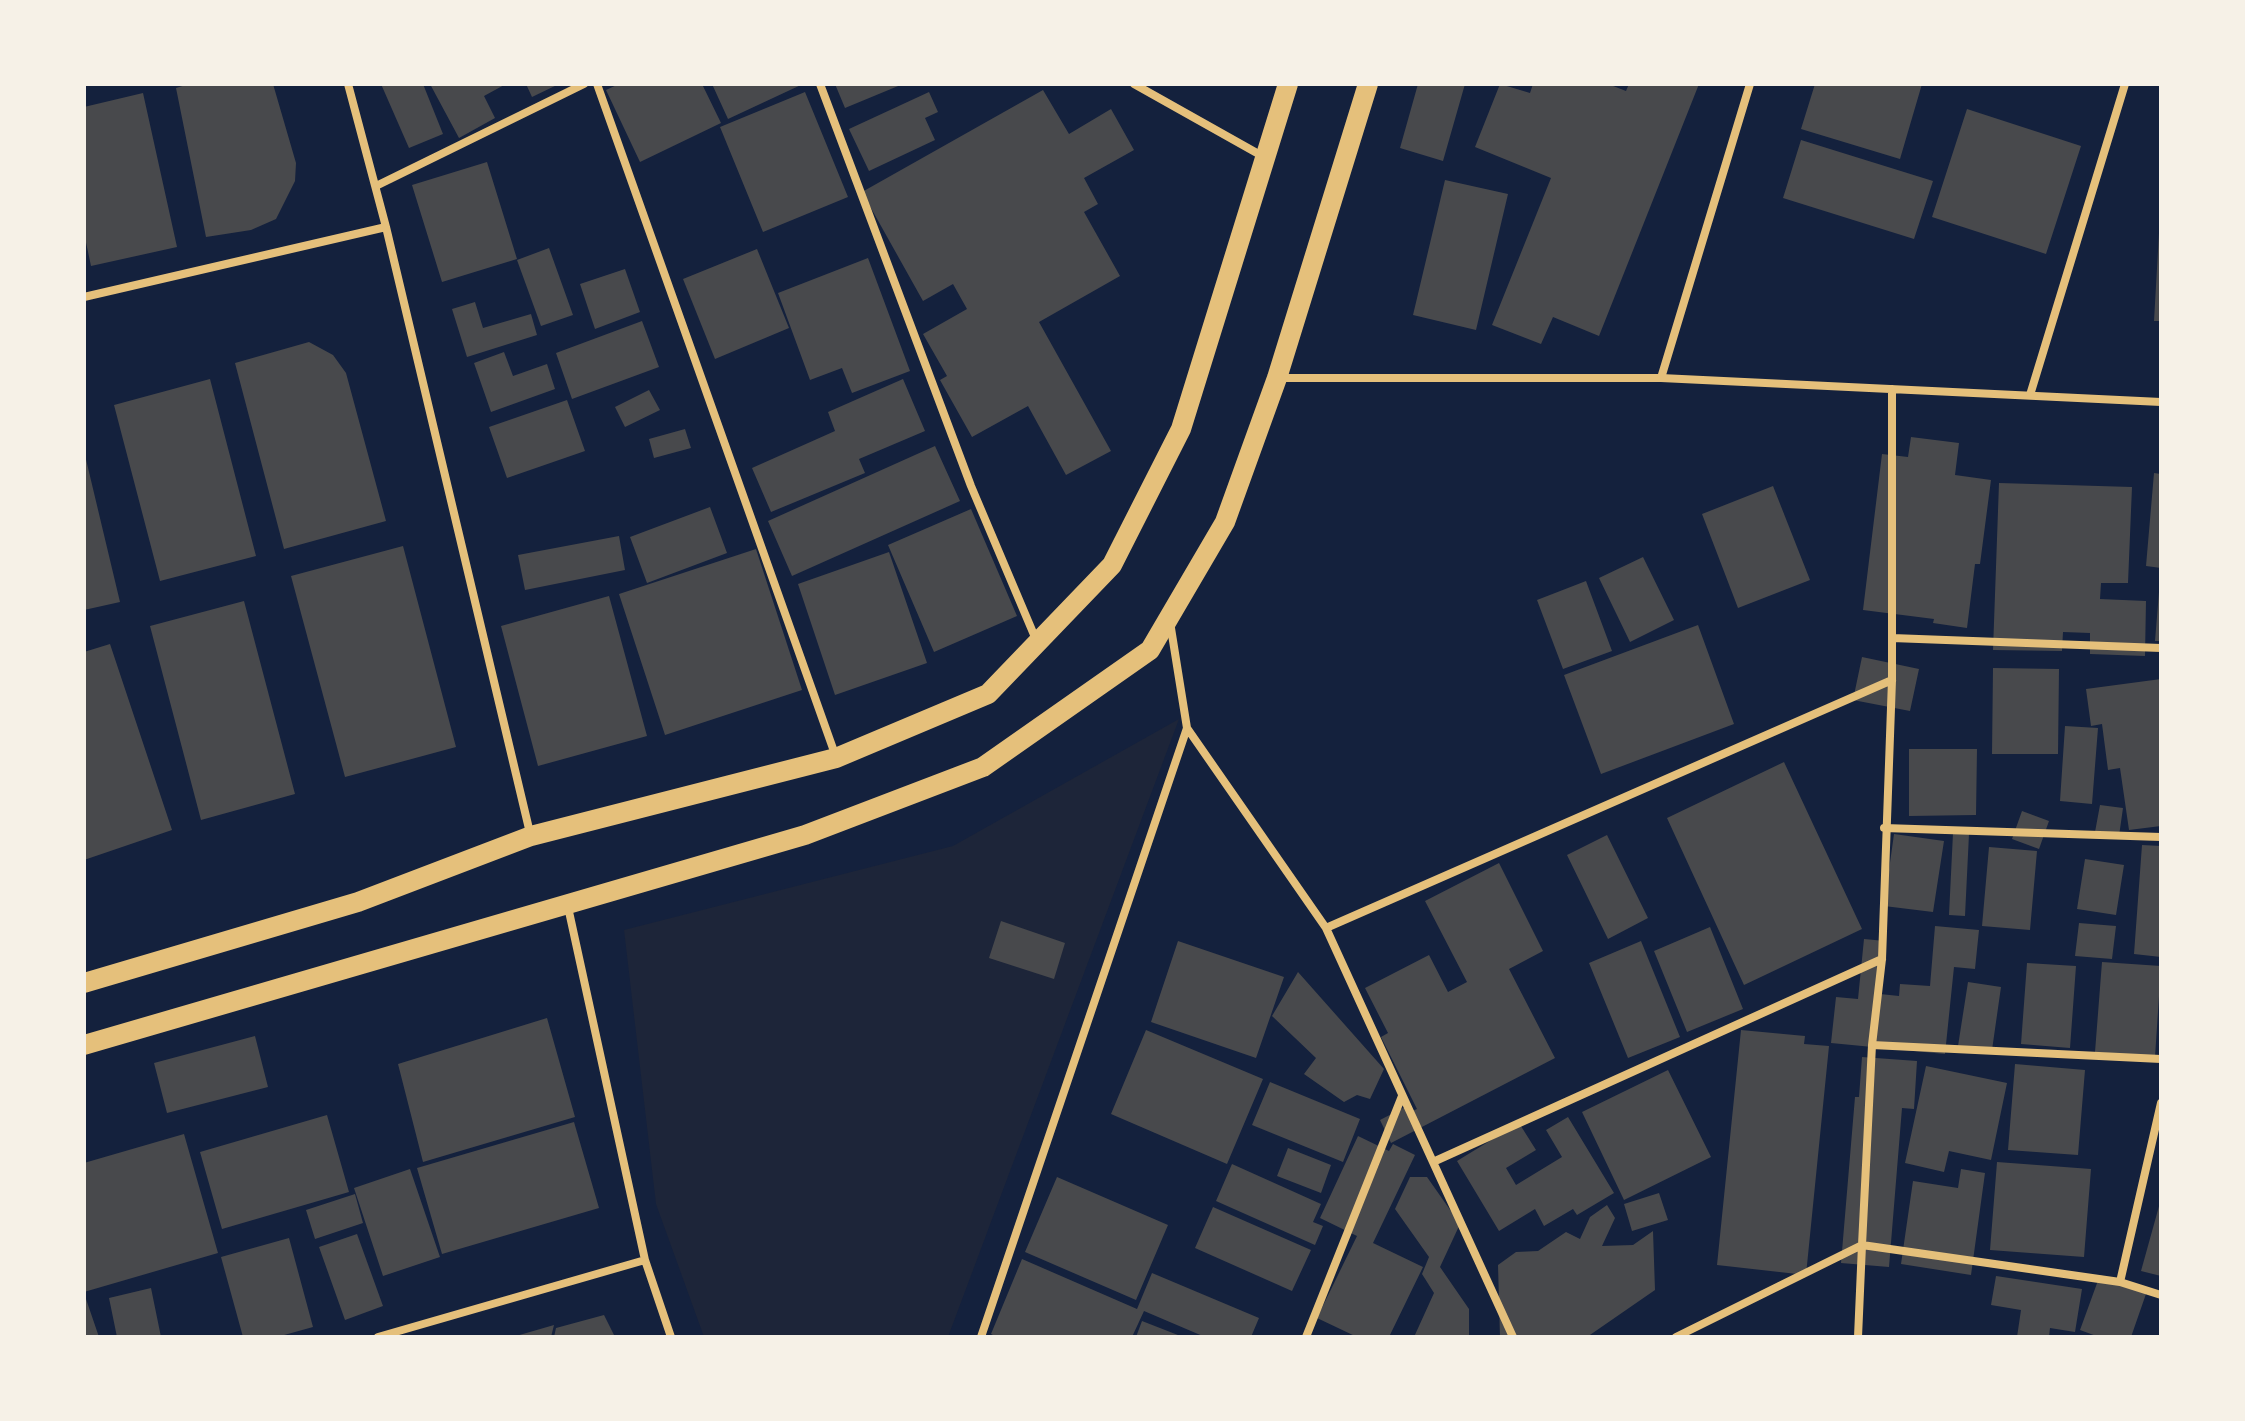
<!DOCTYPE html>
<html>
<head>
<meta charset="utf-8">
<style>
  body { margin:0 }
  #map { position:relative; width:2245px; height:1421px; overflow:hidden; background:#14213d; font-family:Raleway,sans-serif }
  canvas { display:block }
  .frame { position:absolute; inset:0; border:86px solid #f6f1e7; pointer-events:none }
</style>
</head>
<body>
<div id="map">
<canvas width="2245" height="1421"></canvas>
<div class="frame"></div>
</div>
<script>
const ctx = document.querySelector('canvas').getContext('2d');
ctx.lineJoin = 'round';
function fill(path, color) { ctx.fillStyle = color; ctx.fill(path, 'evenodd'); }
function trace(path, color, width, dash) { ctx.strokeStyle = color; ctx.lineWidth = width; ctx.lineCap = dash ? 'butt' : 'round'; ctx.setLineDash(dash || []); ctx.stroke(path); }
const green = new Path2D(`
  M1179,719L948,1337H704L656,1204L624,930L953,846Z`);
const building = new Path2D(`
  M189,84H273L296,163L295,181L276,219L251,230L206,237L176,88Z
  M381,84H423L443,134L409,148Z
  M430,84H506L484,96L495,118L459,138Z
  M526,84H559L532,97Z
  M619,84H702L721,123L640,162L606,90Z
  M712,84H803L728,119Z
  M835,84H903L845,108Z
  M1418,84H1465L1443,161L1400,148Z
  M1500,84L1530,93L1533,84H1608L1626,91L1629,84H1699L1599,336L1553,317L1541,344L1492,325L1551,178L1475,147Z
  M1815,84H1922L1900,159L1801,129Z
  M1043,90L1069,134L1111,109L1134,150L1084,178L1098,204L1084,212L1120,276L1039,322L1111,451L1066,475L1028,406L972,437L940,380L947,376L923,334L967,309L953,284L923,301L862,192Z
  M805,92L848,197L763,232L720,127Z
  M929,92L938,112L925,118L935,140L869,171L849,129Z
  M143,93L177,247L91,266L84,233V107Z
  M1967,109L2081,146L2046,254L1932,217Z
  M1801,140L1933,181L1914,239L1783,198Z
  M487,162L517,259L442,282L412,185Z
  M1445,180L1508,194L1476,330L1413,315Z
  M2159,233H2161V321H2154Z
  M549,248L573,315L541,326L517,260Z
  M757,249L789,328L715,359L683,279Z
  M868,258L910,371L852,393L842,368L810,380L778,293Z
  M625,269L640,312L595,329L580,284Z
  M475,302L483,328L531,314L537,335L467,357L452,309Z
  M642,321L659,367L572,399L556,353Z
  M309,342L333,355L346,373L386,521L284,549L235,363Z
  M504,352L513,376L547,364L555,389L491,412L474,363Z
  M210,379L256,556L160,581L114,405Z
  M903,379L925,431L859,459L865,473L771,512L752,468L835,431L828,412Z
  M649,390L660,410L625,427L615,407Z
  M567,400L585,451L507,478L489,427Z
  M685,429L691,448L654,458L649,439Z
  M1911,437L1959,443L1955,475L1991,480L1980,564H1975L1967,628L1933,623L1934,619L1863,610L1882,454L1908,457Z
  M935,446L960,501L792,576L768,521Z
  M84,451L120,602L84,610Z
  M2154,473L2161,474V568L2146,566Z
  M1999,483L2132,487L2128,583H2101L2100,599L2146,601L2145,656L2090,654V633L2063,632L2062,651L1993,650Z
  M1773,486L1810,580L1738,608L1702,514Z
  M710,507L727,553L647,583L630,537Z
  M971,509L1017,616L934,652L888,545Z
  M619,536L625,570L525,590L518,555Z
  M403,546L456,747L345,777L291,576Z
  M756,549L802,690L665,735L619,594Z
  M889,552L927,663L835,695L798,584Z
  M1643,557L1674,620L1630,642L1599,578Z
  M1586,581L1612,651L1563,669L1537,600Z
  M2159,592H2161V641H2155Z
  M609,596L647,736L538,766L501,626Z
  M244,601L295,794L201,820L150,626Z
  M1698,625L1734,724L1601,774L1564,675Z
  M110,644L172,830L84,860V652Z
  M1862,657L1919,669L1910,711L1853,700Z
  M1993,668L2059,669L2058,754H1992Z
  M2161,679V826L2129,830L2120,768L2108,770L2102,724L2091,726L2086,689Z
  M2065,726L2098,728L2092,804L2060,801Z
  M1909,749H1977L1976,815L1909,816Z
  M1784,762L1862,929L1744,985L1667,818Z
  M2100,805L2123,808L2119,836L2095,832Z
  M2022,811L2049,821L2039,849L2012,839Z
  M1953,833L1969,834L1965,916L1949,915Z
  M1894,834L1944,841L1933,912L1884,906Z
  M1607,835L1648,918L1608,939L1567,855Z
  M2142,845L2161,846V957L2134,954Z
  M1989,847L2037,851L2030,930L1982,926Z
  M2085,859L2124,865L2116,915L2077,909Z
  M1499,863L1543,951L1509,969L1555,1058L1391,1143L1380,1120L1405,1107L1408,1113L1417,1109L1381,1037L1388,1033L1365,988L1429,955L1448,992L1467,982L1425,901Z
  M1001,921L1065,943L1054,979L989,958Z
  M2079,923L2116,926L2112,959L2075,956Z
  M1935,926L1979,930L1975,969L1954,967L1945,1054L1831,1043L1836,997L1858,999L1864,939L1885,941L1880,994L1899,996L1900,984L1930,986Z
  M1710,927L1743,1009L1687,1032L1654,951Z
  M1178,941L1284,977L1256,1058L1151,1022Z
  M1641,941L1680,1037L1628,1058L1589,963Z
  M2102,962L2161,966L2155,1057L2095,1052Z
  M2027,963L2076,966L2070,1048L2021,1044Z
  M1298,972L1384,1069L1370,1099L1357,1095L1344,1102L1304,1074L1316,1058L1272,1016Z
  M1968,982L2001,987L1992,1050L1958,1046Z
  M547,1018L575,1117L423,1162L398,1064Z
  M1146,1030L1263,1079L1227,1164L1111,1114Z
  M1741,1030L1805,1036L1804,1044L1829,1046L1806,1275L1717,1265Z
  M255,1036L268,1087L167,1113L154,1063Z
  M1862,1057L1917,1061L1914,1109L1902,1108L1889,1267L1841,1263L1855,1097H1859Z
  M2015,1064L2085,1070L2078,1155L2008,1150Z
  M1926,1066L2007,1083L1991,1160L1949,1151L1944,1172L1905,1163Z
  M1668,1070L1711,1157L1624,1200L1582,1112Z
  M1270,1082L1360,1119L1343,1162L1252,1125Z
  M327,1115L349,1192L222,1229L200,1152Z
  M1568,1117L1614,1193L1577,1215L1573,1209L1544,1226L1535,1209L1499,1231L1457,1161L1519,1123L1536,1150L1506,1168L1516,1185L1562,1157L1546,1130Z
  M574,1122L599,1208L442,1254L417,1168Z
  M184,1134L218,1253L84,1292V1163Z
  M1358,1136L1389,1151L1393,1144L1415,1155L1373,1243L1423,1267L1389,1337H1357L1317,1318L1357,1236L1320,1218Z
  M1288,1148L1331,1165L1321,1193L1277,1176Z
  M1997,1162L2091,1169L2084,1257L1990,1250Z
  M1232,1164L1321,1204L1313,1222L1323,1226L1315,1245L1216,1201Z
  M410,1169L440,1257L383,1276L354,1188Z
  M1961,1169L1985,1173L1971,1275L1901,1264L1913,1181L1958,1188Z
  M1057,1177L1168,1225L1136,1300L1025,1252Z
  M1410,1177H1427L1460,1224L1440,1267L1469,1309V1337H1414L1434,1293L1422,1274L1429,1257L1395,1209Z
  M1659,1193L1668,1220L1632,1231L1624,1204Z
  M355,1194L363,1223L315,1239L306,1210Z
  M2161,1199V1276L2141,1271Z
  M1607,1205L1615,1218L1602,1246L1633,1245L1653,1231L1655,1290L1587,1337H1500L1498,1265L1516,1252L1538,1251L1566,1232L1580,1239L1590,1217Z
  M1213,1207L1311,1250L1292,1291L1195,1248Z
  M357,1234L383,1306L345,1320L319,1247Z
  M289,1238L313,1327L277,1337H243L221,1257Z
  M1022,1259L1137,1309L1152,1273L1259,1318L1251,1337H1205L1144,1311L1132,1337H997L991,1334Z
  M2100,1275L2147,1291L2131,1337H2099L2080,1330Z
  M1996,1276L2082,1289L2075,1332L2050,1328L2049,1337H2017L2021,1310L1991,1305Z
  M151,1288L161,1337H117L109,1298Z
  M84,1299H86L99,1337H84Z
  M604,1315L615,1337H554L556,1328Z
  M1142,1321L1183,1337H1136Z
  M554,1325L551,1337H516V1336Z`);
const minor = new Path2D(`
  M348,84L386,227L530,833
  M597,84L836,757
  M820,84L971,486L1037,642
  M1134,84L1264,157
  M376,186L584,84
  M84,297L386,227
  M1277,378H1661L2161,402
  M1661,378L1750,84
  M2030,395L2125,84
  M1170,622L1187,728L1326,928L1513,1337
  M1892,638L2161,648
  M1884,828L2161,837
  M568,907L645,1260L671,1337
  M1326,928L1892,680
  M1872,1045L2161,1059
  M1433,1162L1882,959
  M2120,1282L2161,1103
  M378,1337L645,1260
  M981,1337L1187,728
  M1306,1337L1402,1096
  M1676,1337L1862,1245L1872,1045L1882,959L1892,680V389
  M1858,1337L1862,1245L2120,1282L2161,1295`);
const primary = new Path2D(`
  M84,983L358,902L531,836L836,758L988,694L1112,565L1181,429L1288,84
  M84,1045L805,835L983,767L1150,650L1225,522L1277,378L1368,84`);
fill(green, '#1d2539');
fill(building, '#48494c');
trace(minor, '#e5c07b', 8);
trace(primary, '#e5c07b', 20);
</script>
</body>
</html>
